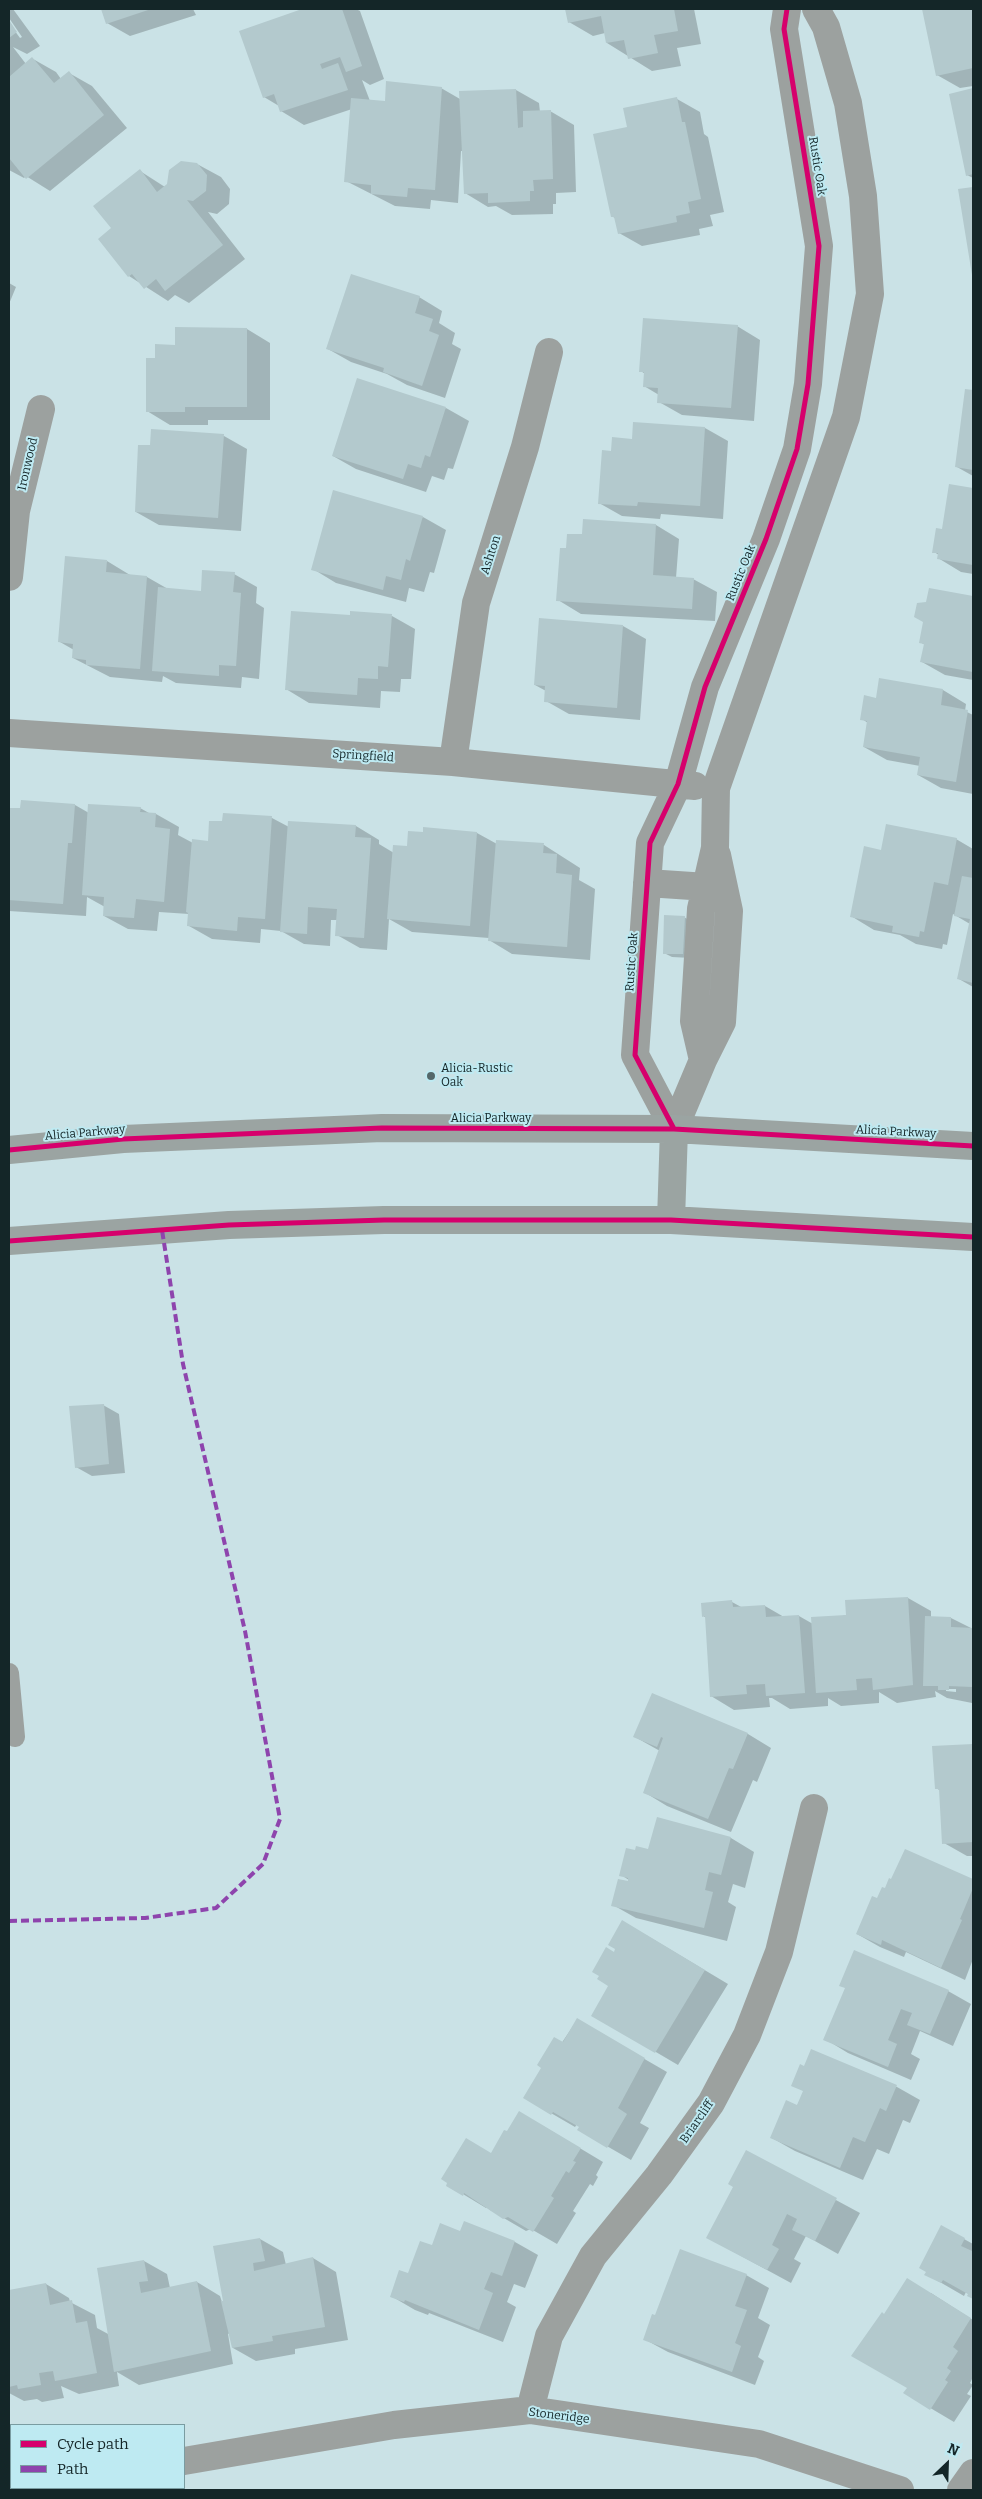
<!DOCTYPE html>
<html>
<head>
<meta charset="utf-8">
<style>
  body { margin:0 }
  #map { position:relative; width:982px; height:2499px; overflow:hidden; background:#cae2e6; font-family:Bitter,serif }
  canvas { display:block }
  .frame { position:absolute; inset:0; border:10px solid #142628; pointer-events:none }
  .legend { position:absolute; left:10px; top:2424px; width:175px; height:65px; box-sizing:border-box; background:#beeaf2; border:1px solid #7a9ca1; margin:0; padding:6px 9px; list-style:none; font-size:15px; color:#142628 }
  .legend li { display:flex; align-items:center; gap:10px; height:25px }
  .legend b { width:25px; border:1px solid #7a9ca1 }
  .north { position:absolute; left:922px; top:2439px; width:50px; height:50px; -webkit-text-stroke:4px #beeaf2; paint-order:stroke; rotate:24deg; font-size:14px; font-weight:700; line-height:20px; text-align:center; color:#142628 }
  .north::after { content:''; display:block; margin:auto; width:18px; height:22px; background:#142628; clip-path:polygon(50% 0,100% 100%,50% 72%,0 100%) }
</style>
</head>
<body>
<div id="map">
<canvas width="982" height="2499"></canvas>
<div class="frame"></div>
<ul class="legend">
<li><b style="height:6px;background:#d6006c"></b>Cycle path</li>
<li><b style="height:6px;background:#8e44ad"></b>Path</li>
</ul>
<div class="north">N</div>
</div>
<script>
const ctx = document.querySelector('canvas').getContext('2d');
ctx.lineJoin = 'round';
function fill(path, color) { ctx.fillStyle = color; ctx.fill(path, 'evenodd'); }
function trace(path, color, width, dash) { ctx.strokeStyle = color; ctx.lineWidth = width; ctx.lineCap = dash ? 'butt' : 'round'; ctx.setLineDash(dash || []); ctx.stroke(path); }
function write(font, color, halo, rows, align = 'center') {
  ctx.font = font + ' Bitter,serif'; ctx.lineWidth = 4; ctx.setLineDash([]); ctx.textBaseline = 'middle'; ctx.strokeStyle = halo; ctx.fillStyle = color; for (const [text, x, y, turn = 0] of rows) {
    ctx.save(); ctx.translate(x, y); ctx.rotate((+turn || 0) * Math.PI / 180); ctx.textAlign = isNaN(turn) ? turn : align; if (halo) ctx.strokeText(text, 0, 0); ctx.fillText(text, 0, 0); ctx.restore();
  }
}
const shadow = new Path2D(`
  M9,9H13L40,46L27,54L13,47L26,64L33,59L56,72L61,79L69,73L92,86L127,128L50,191L26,176L24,178L9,170V23L20,38L22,37L9,18Z
  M102,9H193L196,15L130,36L107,23Z
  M306,9H356L360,11L384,79L370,85L362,80L370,101L386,103L441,88L460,99L516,90L539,103L540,112L550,111L574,125L576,192L556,193V204H553V214L512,215L496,206L488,207L465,193L463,151H461L458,203L431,200L430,209L395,206L346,181L352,109L304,125L281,111L279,106L264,97L241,32Z
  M567,9H694L701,44L677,48L681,66L652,71L607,43L605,33L593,36L569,22Z
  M923,9H973V86L960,88L937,75Z
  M973,90V178L967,175L951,95Z
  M677,99L700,112L704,134L708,137L724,212L710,215L713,226L699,229L700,235L642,246L619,233L616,219L612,216L629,128Z
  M197,164L221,177L230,189L229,204L217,214L208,212L245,259L189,303L175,295L168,301L129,276L113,228L140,171L165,187Z
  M973,188V271L959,190Z
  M9,283L16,287L9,304Z
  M419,297L442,311L439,323L455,333L452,344L461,349L445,398L407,385L387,374L351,362L328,349Z
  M737,326L760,340L754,421L682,415L659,402V395L644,386L645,374L641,371Z
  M176,328L247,329L270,343V420H208V425H170L147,411L157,360L176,346Z
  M966,390L973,391V476L957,467Z
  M446,408L469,421L453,469L448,468L444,480L432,476L426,492L356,469L333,456Z
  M705,428L728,441L723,519L661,514L660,519L622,516L599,503L613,452Z
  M224,436L247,449L241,531L159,525L136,512L151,447Z
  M950,486L973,489V574L961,572L938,558L939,555L934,552L943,530Z
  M423,517L446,530L434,573L430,572L424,592L409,588L406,602L336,583L313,569Z
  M656,525L679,539L676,578L693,579L717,592L715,621L581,614L558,600L567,550L583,535Z
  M107,561L130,575L147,577L168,589L202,592L234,574L257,587L256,603L264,608L259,679L242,677L241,688L176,683L163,676L162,682L110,677L73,658L74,650L60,642Z
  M930,590L973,597V680L945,675L922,662L925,645L920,642Z
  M392,616L415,629L411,679H401L400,692L381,691L380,708L309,703L286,689L352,617Z
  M623,626L646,639L640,720L569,714L546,701V691L535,685Z
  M880,680L943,690L966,704L965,711L973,715V794L941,788L918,775L920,766L887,760L864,747L868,723L862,719L877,699Z
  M75,805L89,813L140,808L149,813L156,814L179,827L178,835L193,843L209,842L224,823V814L272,818L289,827L356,826L379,840V844L394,853L408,848L424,833V829L477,833L497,844L544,845L580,868L579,880L595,889L590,960L512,954L489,940V938L412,932L389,919L387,950L360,948L337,935L338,920H331L330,946L304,944L281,931L261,929L260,943L212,939L189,926V914L159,912L157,931L128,929L104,916L105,907L87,897L86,916L9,911V809Z
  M956,839L973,849V987L959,979L970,924L953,914L947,945L943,944L942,949L916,944L900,935L874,930L851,916L882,851Z
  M684,917L692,922L691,958L672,957L664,953Z
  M103,1405L119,1414L125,1473L92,1476L76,1467Z
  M908,1598L931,1611V1617L951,1618L973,1629L972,1703L947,1698L935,1691L936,1697L897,1703L879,1692V1703L841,1706L828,1698V1706L790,1709L772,1698H769L770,1707L734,1710L711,1696L707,1618L703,1616L732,1602L743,1608L765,1606L784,1617L799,1616L813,1624ZM946,1689H956V1692L946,1691Z
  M652,1695L748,1734L771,1748L757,1782L753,1780L731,1832L667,1806L644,1792L660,1751L635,1737Z
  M973,1745V1856H967L944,1843L941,1791L936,1788L934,1747Z
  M658,1819L731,1838L754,1852L745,1888L733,1884L728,1902L736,1907L727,1941L636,1918L613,1905L628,1882L629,1880L621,1875L636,1851H649Z
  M905,1851L973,1880V1959L965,1980L906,1952L904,1957L880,1947L857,1934L878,1900L892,1881Z
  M646,1935L728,1984L678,2065L593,2015L610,1985L614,1953Z
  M846,1988L948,1991L971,2004L953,2046L920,2031L911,2054L920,2059L911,2080L848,2053L825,2039Z
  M577,2020L667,2072L640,2123L649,2128L631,2160L579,2130L581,2126L577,2124L575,2127L525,2098Z
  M811,2051L897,2087L920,2100L910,2123L903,2120L889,2154L877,2149L863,2180L795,2151L772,2138L797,2106L804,2091L793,2085L804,2068Z
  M543,2126L603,2162L596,2175L598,2177L593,2186L590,2184L573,2211L576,2213L557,2244L531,2229L526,2231L490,2210L488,2206L486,2208L448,2185L491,2154Z
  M747,2152L860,2213L838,2254L806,2236L794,2259L801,2263L791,2283L708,2238L734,2186Z
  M464,2223L515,2242L538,2255L525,2288L514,2284L507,2302L516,2307L503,2342L429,2313L428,2315L415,2310L391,2296L432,2247L461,2232Z
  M260,2239L283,2252L286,2265L313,2258L336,2272L348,2340L295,2349V2354L256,2361L233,2348L230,2333L228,2334L233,2364L139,2385L117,2372L119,2386L79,2394L61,2386L64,2398L42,2402L37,2399L24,2401L9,2393V2291L46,2284L69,2298L70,2302L95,2315L97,2328L110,2335L98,2269L144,2261L167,2274L170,2288L197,2282L220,2296L222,2302L225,2301Z
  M964,2239L973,2244V2298L966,2292L964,2296L926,2274Z
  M746,2275L769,2288L758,2318L770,2325L758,2357L764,2361L755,2385L668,2352L644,2339Z
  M931,2293L973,2320V2377L970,2383L973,2385L967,2394L971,2396L954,2422L905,2393L908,2388L885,2315Z`);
const building = new Path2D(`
  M101,9H151L106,24Z
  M302,9H342L362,66L346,72L340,57L320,64L322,69L338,63L348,90L280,112L274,94L263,98L239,31Z
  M565,9H674L678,31L654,35L658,53L628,59L624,40L606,43L601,16L568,23Z
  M922,9H973V68L936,76Z
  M9,20L17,32L9,38Z
  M32,57L54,83L69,71L104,115L26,179L9,158V77Z
  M386,81L442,87L435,190L408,188L407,197L371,194V185L344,182L351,98L385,101Z
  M973,88V174L966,176L949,94Z
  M516,89L518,128L523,127V111L551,110L553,179L533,180L534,191H530V201L488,203V193L464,194L459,91Z
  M677,97L682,122H685L701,199L688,202L690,213L676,216L677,222L618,234L614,217H611L593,134L627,127L623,108Z
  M181,161L197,163L207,175L206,191L193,201L187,200L223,245L165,291L156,279L144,289L132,274L128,277L98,239L111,228L93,206L140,169L157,192L167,184L169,170Z
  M973,187V274L972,275L958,189Z
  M351,274L420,296L415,313L433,319L429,331L439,335L422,386L383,372L384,368L326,349Z
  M643,318L738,325L731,408L657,403L658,388L643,387L644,372H639Z
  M175,327L247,328V407H185V412H146V358H155V344L175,345Z
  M357,378L446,407L430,457L425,455L421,468L408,464L403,479L332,456Z
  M965,389L973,390V470L955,467Z
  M633,422L705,427L700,506L638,502L637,506L598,504L602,450L611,451L612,437L632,439Z
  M151,429L224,434L218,518L135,512L138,445H150Z
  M949,484L973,488V565L937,559L938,553H932L936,528L942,529Z
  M333,490L423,516L410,561L406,559L401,580L386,576L383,590L311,570Z
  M583,519L656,524L653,575L694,578L692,609L556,601L560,548H566L567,534H582Z
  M65,556L107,560L106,572L147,576L140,669L86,665V660L72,658L73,644L58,642Z
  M202,570L235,572L233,592L241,593L236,666L219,665V676L152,671L158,587L201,591Z
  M929,588L973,596V672L920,662L924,644L919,643L923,622L914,617L917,603L926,602Z
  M291,611L350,615V611L392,614L388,667L378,666V679L358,678L357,695L285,690Z
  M539,618L623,625L617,708L544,702L545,686L534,685Z
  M879,678L943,689L941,705L968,710L956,782L917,775L920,757L863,747L867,721L860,720L864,695L876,698Z
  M21,800L75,804L72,843H68L63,904L9,900V808H20Z
  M88,804L141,807L140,812L156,813L155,827L170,829L164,902L136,899L134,918L103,916L104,897L82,895Z
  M223,813L272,816L265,919L238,917L237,931L187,926L188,913L186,912L192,839L208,841L209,821H222Z
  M288,821L356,825L355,837L371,838L364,938L335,936L337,909L308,907L307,934L280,932Z
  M886,824L957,838L948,885L934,882L924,932L920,931L919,937L892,932L893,926L850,917L864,846L881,850Z
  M423,827L477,832L470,926L387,919L393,845L407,846L408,831L423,832Z
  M496,840L544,843L543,853L557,854L556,873L572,875L567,947L488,941Z
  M962,876L973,878V983L957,979L970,919L954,916Z
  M664,915L685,916L683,954H663Z
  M104,1404L109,1464L75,1468L69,1406Z
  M908,1597L913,1685L873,1690L872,1678L856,1679L857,1690L816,1693L811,1617L846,1615L845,1600Z
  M732,1600L733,1607L765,1605L766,1617L799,1615L805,1693L766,1696L765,1684L746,1685L747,1694L710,1697L705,1616L702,1617L701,1603Z
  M925,1616L951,1617V1627L973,1628V1687L949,1686V1690H938V1686H923Z
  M652,1693L748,1733L733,1769L729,1768L708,1819L643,1793L663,1738L661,1737L657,1747L633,1737Z
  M973,1744V1842L942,1844L939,1789H935L932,1746Z
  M657,1817L731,1837L721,1875L709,1872L705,1890L713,1892L704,1928L611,1906L618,1879L628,1881V1878L619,1876L626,1848L635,1850L636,1846L648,1849Z
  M905,1849L973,1879V1888L960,1919L962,1920L941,1968L882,1940L881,1945L856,1934L872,1896L877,1898L882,1887L885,1888L889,1878L891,1879Z
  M622,1920L705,1970L655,2053L591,2016L608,1986L597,1979L599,1976L592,1972L606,1947L614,1952L615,1949L608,1945Z
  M854,1950L949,1990L930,2034L907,2025L912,2013L901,2009L888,2040L897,2044L888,2067L823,2040L845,1988L839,1986Z
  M577,2018L645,2058L618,2108L627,2114L607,2148L577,2130L579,2127L553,2112L551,2115L523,2098L541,2068L537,2065L554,2037L563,2042Z
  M811,2049L897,2085L886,2111L880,2108L865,2142L853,2137L840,2168L770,2138L786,2100L797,2105L803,2091L791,2086L800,2064L804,2066Z
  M519,2111L581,2148L573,2161L576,2162L569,2173L566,2171L551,2196L554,2198L533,2232L508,2217L503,2219L464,2193L463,2196L446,2186L447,2183L441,2179L466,2138L491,2153L504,2130L507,2131Z
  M746,2150L837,2198L815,2241L792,2230L797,2219L787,2214L772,2245L779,2249L767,2270L706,2238L733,2187L728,2184Z
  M464,2221L515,2241L502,2276L491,2272L484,2289L493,2293L479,2330L405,2300L404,2302L390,2297L399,2270L408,2273L420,2241L432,2245L440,2223L460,2231Z
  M941,2225L965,2238L961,2246L972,2251L973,2248V2299L967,2296L968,2294L943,2280L941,2283L924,2275L926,2272L919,2268Z
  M260,2238L265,2261L253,2263L254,2271L313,2257L325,2327L272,2336L273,2341L232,2348L221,2301H223L213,2246Z
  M680,2249L747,2274L735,2306L747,2310L735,2343L741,2346L732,2372L643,2340L652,2314L655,2315Z
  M144,2260L148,2281L139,2282L141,2293L197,2281L211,2351L114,2372L97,2268Z
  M907,2278L971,2318L953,2347L958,2351L947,2368L951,2371L945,2380L948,2382L930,2410L903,2393L907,2388L851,2356L882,2312L884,2314Z
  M46,2283L50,2305L72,2300L76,2323L87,2321L97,2373L55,2381L53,2371L39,2373L41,2385L18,2389L17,2385L9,2387V2290Z`);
const service = new Path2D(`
  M9,1673L15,1737`);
const minor = new Path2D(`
  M9,577L16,511L41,409
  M9,733L453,762L695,786
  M453,762L476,603L525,447L549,352
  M647,883L707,887
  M703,1060L722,1022L729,911L717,855
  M674,1129L635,1055L650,843L678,784L705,687L766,539L797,449L808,384L819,246L784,29L787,9
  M674,1129L703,1060L694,1021L701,909L715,848L716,788L846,417L870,294L863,196L848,103L826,27L816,9
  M530,2410L549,2336L593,2256L659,2175L711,2103L747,2035L779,1952L814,1808
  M184,2461L394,2425L530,2410L759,2444L900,2490
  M15,2490L28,2488
  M961,2490L973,2473`);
const primary = new Path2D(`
  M9,1150L123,1139L382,1128L674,1129L973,1146
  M671,1220L674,1129
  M9,1241L229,1225L384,1220H671L973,1237`);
const quiet = new Path2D(`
  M9,1921L145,1918L216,1908L263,1864L280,1819L245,1631L183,1364L162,1230`);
const cycleway = new Path2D(`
  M674,1129L635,1055L650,843L678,784L705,687L766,539L797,449L808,384L819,246L784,29L787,9
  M9,1150L123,1139L382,1128L674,1129L973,1146
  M9,1241L229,1225L384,1220H671L973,1237`);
const markers = [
  [431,1076,5,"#54686a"]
];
const streetNames = [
  ["Rustic Oak",817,166,81],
  ["Ironwood",28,464,-77],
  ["Ashton",491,555,-72],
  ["Rustic Oak",741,573,-68],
  ["Springfield",363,756,4],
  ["Rustic Oak",632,962,-86],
  ["Alicia Parkway",491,1119],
  ["Alicia Parkway",896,1132,3],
  ["Alicia Parkway",85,1133,-5],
  ["Briarcliff",697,2122,-55],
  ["Stoneridge",559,2416,7]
];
const poiNames = [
  ["Alicia-Rustic",441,1069],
  ["Oak",441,1083]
];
fill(shadow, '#0003');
fill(building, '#b3c9cd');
trace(service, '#9ca19f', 20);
trace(minor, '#9ca19f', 28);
trace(primary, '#9ba4a2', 28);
trace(quiet, '#8e44ad', 4, [8, 4]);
trace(cycleway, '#d6006c', 5);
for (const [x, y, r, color] of markers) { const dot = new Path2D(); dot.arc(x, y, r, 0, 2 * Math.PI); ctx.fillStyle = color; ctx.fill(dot); trace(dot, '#beeaf2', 2); }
write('12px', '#142628', '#beeaf2', streetNames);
write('12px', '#142628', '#beeaf2', poiNames, 'left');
</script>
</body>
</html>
